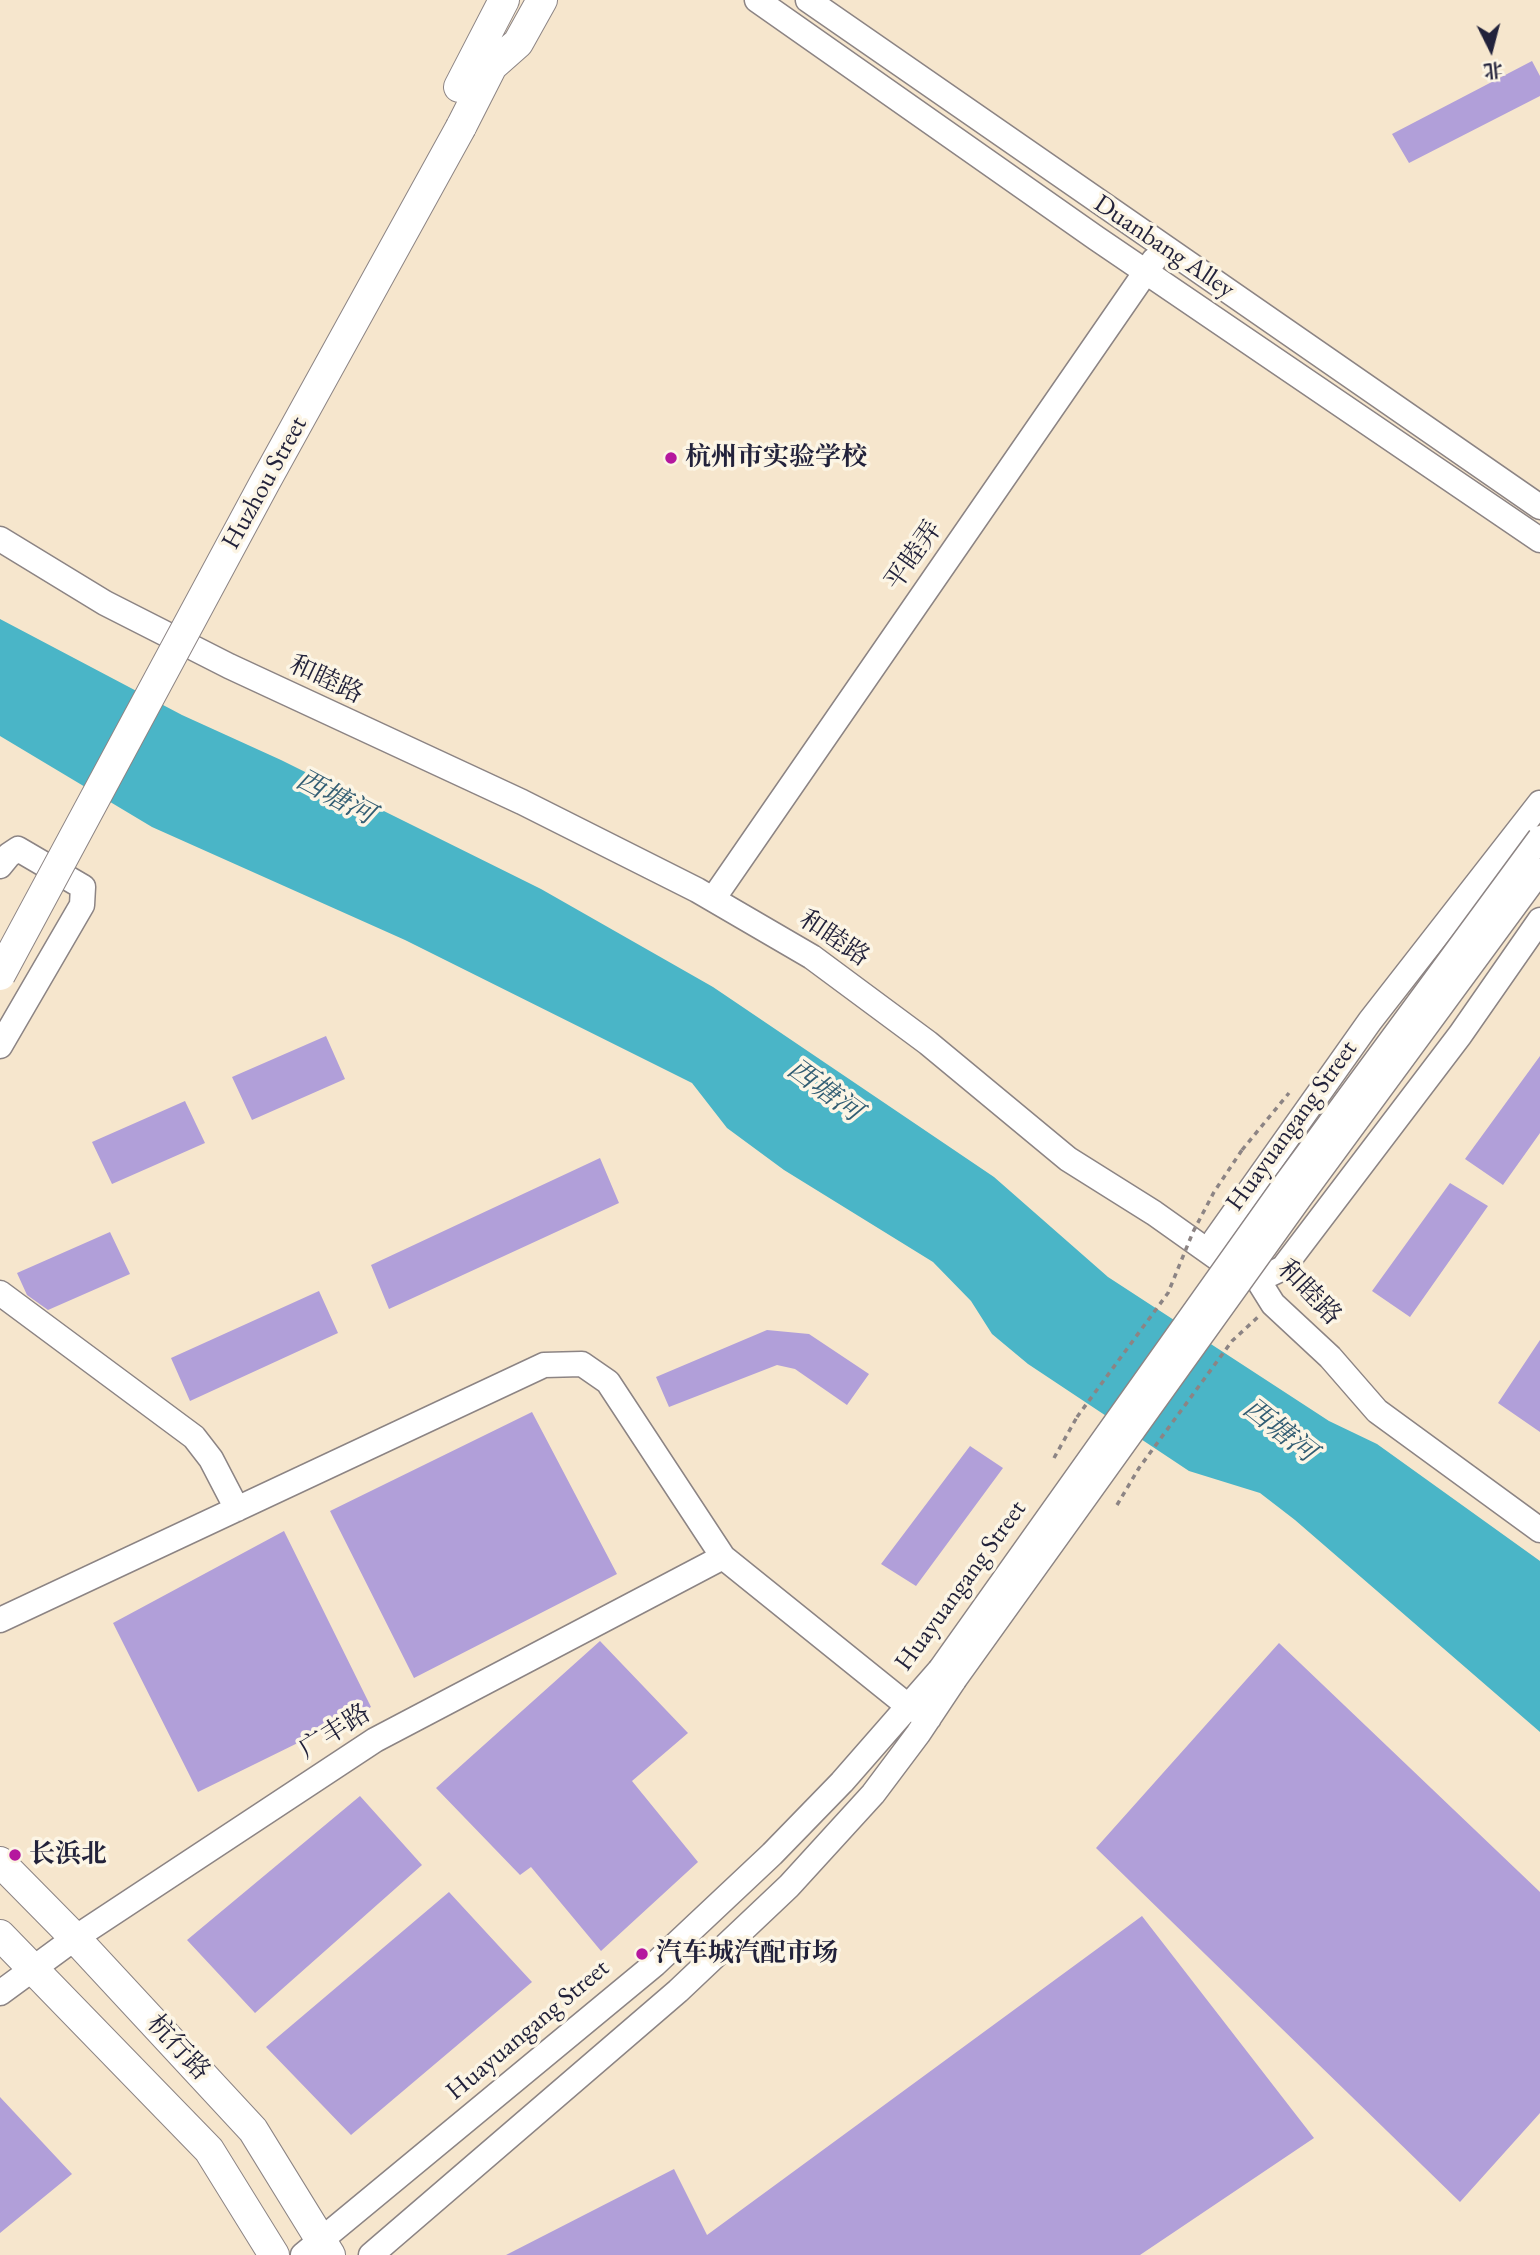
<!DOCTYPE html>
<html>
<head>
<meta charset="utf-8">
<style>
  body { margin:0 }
  #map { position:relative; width:1540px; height:2255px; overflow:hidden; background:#f6e6cd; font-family:"EB Garamond","Noto Serif SC",serif }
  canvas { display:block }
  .north { position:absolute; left:1456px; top:14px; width:70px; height:70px; -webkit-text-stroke:5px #fcf5e5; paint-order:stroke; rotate:174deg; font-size:19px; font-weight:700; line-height:28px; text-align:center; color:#22223b }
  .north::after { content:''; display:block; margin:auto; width:24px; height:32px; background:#22223b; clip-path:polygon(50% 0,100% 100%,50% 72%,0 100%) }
</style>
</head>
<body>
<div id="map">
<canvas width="1540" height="2255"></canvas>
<div class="north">北</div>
</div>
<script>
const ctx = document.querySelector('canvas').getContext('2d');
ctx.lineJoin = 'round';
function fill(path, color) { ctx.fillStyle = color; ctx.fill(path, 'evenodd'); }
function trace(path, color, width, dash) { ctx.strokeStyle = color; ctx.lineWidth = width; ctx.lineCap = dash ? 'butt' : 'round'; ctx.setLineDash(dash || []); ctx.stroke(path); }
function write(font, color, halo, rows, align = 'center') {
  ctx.font = font + ' "EB Garamond","Noto Serif SC",serif'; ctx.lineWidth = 7; ctx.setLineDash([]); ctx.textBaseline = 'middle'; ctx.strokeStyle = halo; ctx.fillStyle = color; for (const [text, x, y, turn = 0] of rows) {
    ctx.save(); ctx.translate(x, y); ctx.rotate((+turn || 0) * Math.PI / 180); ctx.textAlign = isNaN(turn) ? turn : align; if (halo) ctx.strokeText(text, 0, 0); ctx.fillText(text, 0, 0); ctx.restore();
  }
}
const water = new Path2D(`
  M0,619L182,715L281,760L541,889L713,987L994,1177L1108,1277L1329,1421L1377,1444L1540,1561V1732L1295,1520L1260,1493L1189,1471L1028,1364L992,1334L971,1301L933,1262L784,1170L727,1128L692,1083L405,940L152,827L0,736Z`);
const building = new Path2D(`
  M1532,61L1540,76V96L1409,163L1392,134Z
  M326,1036L345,1079L252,1120L232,1077Z
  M1540,1056V1133L1503,1185L1465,1159Z
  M185,1101L205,1143L112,1184L92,1142Z
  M600,1158L619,1203L389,1309L371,1265Z
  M1450,1183L1488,1206L1410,1317L1372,1291Z
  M110,1232L130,1274L48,1310L27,1295L17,1273Z
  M319,1291L338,1333L190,1401L171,1358Z
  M767,1330L809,1334L869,1374L847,1405L795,1369L777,1365L669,1407L656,1377Z
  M1540,1340V1432L1498,1403Z
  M532,1412L617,1574L414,1678L330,1511Z
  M970,1446L1003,1468L916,1586L881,1564Z
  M284,1531L371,1707L198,1792L113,1623Z
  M600,1641L688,1733L632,1781L698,1862L601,1951L531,1867L520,1875L436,1788Z
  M1279,1643L1540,1892V2113L1460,2202L1096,1848Z
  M360,1796L422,1865L255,2013L187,1940Z
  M449,1892L532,1982L351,2135L266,2047Z
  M1142,1916L1314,2138L1140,2255H506L674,2169L707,2235Z
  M0,2097L72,2174L0,2233Z`);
const path = new Path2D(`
  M1242,1150L1289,1093
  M1054,1458L1077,1417
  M1117,1505L1139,1468L1232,1341L1258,1317`);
const minor = new Path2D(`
  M757,0L1096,238L1540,540
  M808,0L1540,507
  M0,539L105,603L229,666L522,802L697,890L812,957L928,1043L1068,1159L1154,1213L1216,1257L1258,1280L1273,1304L1330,1357L1377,1411L1540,1530
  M0,866L9,855L18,849L83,887L82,905L0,1046
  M713,899L1154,260
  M1216,1257L1215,1240L1370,1021L1540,803
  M1258,1280L1283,1268L1460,1035L1540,920
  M0,1293L194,1437L211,1459L237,1509
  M0,1620L544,1365L582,1364L608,1382L723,1557L908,1706L929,1718
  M0,1993L75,1938L375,1740L723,1557
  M303,2255L655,1964L772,1854L842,1782L940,1670
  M371,2255L678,1991L789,1886L873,1794L918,1734L954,1680`);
const major = new Path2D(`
  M459,87L504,0
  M461,127L492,66L518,43L542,0
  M0,1862L75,1938L253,2130L330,2255
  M0,1935L209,2150L274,2255`);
const pathBridge = new Path2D(`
  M1077,1417L1168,1293L1193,1232L1214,1192L1242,1150`);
const minorBridge = new Path2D(`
  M940,1670L1284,1186L1540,838
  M954,1680L1299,1199L1540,871`);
const majorBridge = new Path2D(`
  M0,975L264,484L461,127`);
const markers = [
  [671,458,7,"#b5179e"],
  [15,1855,7,"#b5179e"],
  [642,1954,7,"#b5179e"]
];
const streetNames = [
  ["Duanbang Alley",1164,247,34],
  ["Huzhou Street",265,483,-61],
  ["平睦弄",914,556,-55],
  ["和睦路",326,680,25],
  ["和睦路",834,939,34],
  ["Huayuangang Street",1292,1126,-54],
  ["和睦路",1309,1293,46],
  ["Huayuangang Street",961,1586,-54],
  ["广丰路",335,1732,-32],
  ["Huayuangang Street",528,2030,-40],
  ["杭行路",178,2048,47]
];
const poiNames = [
  ["杭州市实验学校",685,458],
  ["长浜北",29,1855],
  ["汽车城汽配市场",656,1954]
];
const waterNames = [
  ["西塘河",335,798,28],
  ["西塘河",824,1091,36],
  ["西塘河",1279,1431,38]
];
fill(water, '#4ab5c7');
fill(building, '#b19fd9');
trace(minor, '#8c8484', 27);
trace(major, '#8c8484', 32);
trace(path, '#8c8484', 3.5, [5, 5]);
trace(minor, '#fff', 24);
trace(major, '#fff', 30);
trace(minorBridge, '#8c8484', 27, []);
trace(majorBridge, '#8c8484', 32, []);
trace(pathBridge, '#8c8484', 3.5, [5, 5]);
trace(minorBridge, '#fff', 24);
trace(majorBridge, '#fff', 30);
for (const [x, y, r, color] of markers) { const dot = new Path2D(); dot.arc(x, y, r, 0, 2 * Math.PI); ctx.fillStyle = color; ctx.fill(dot); trace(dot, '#fcf5e5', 2.5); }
write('26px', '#22223b', '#fcf5e5', streetNames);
write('bold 26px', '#22223b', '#fcf5e5', poiNames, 'left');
write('italic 28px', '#325d73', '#fcf5e5', waterNames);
</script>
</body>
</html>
